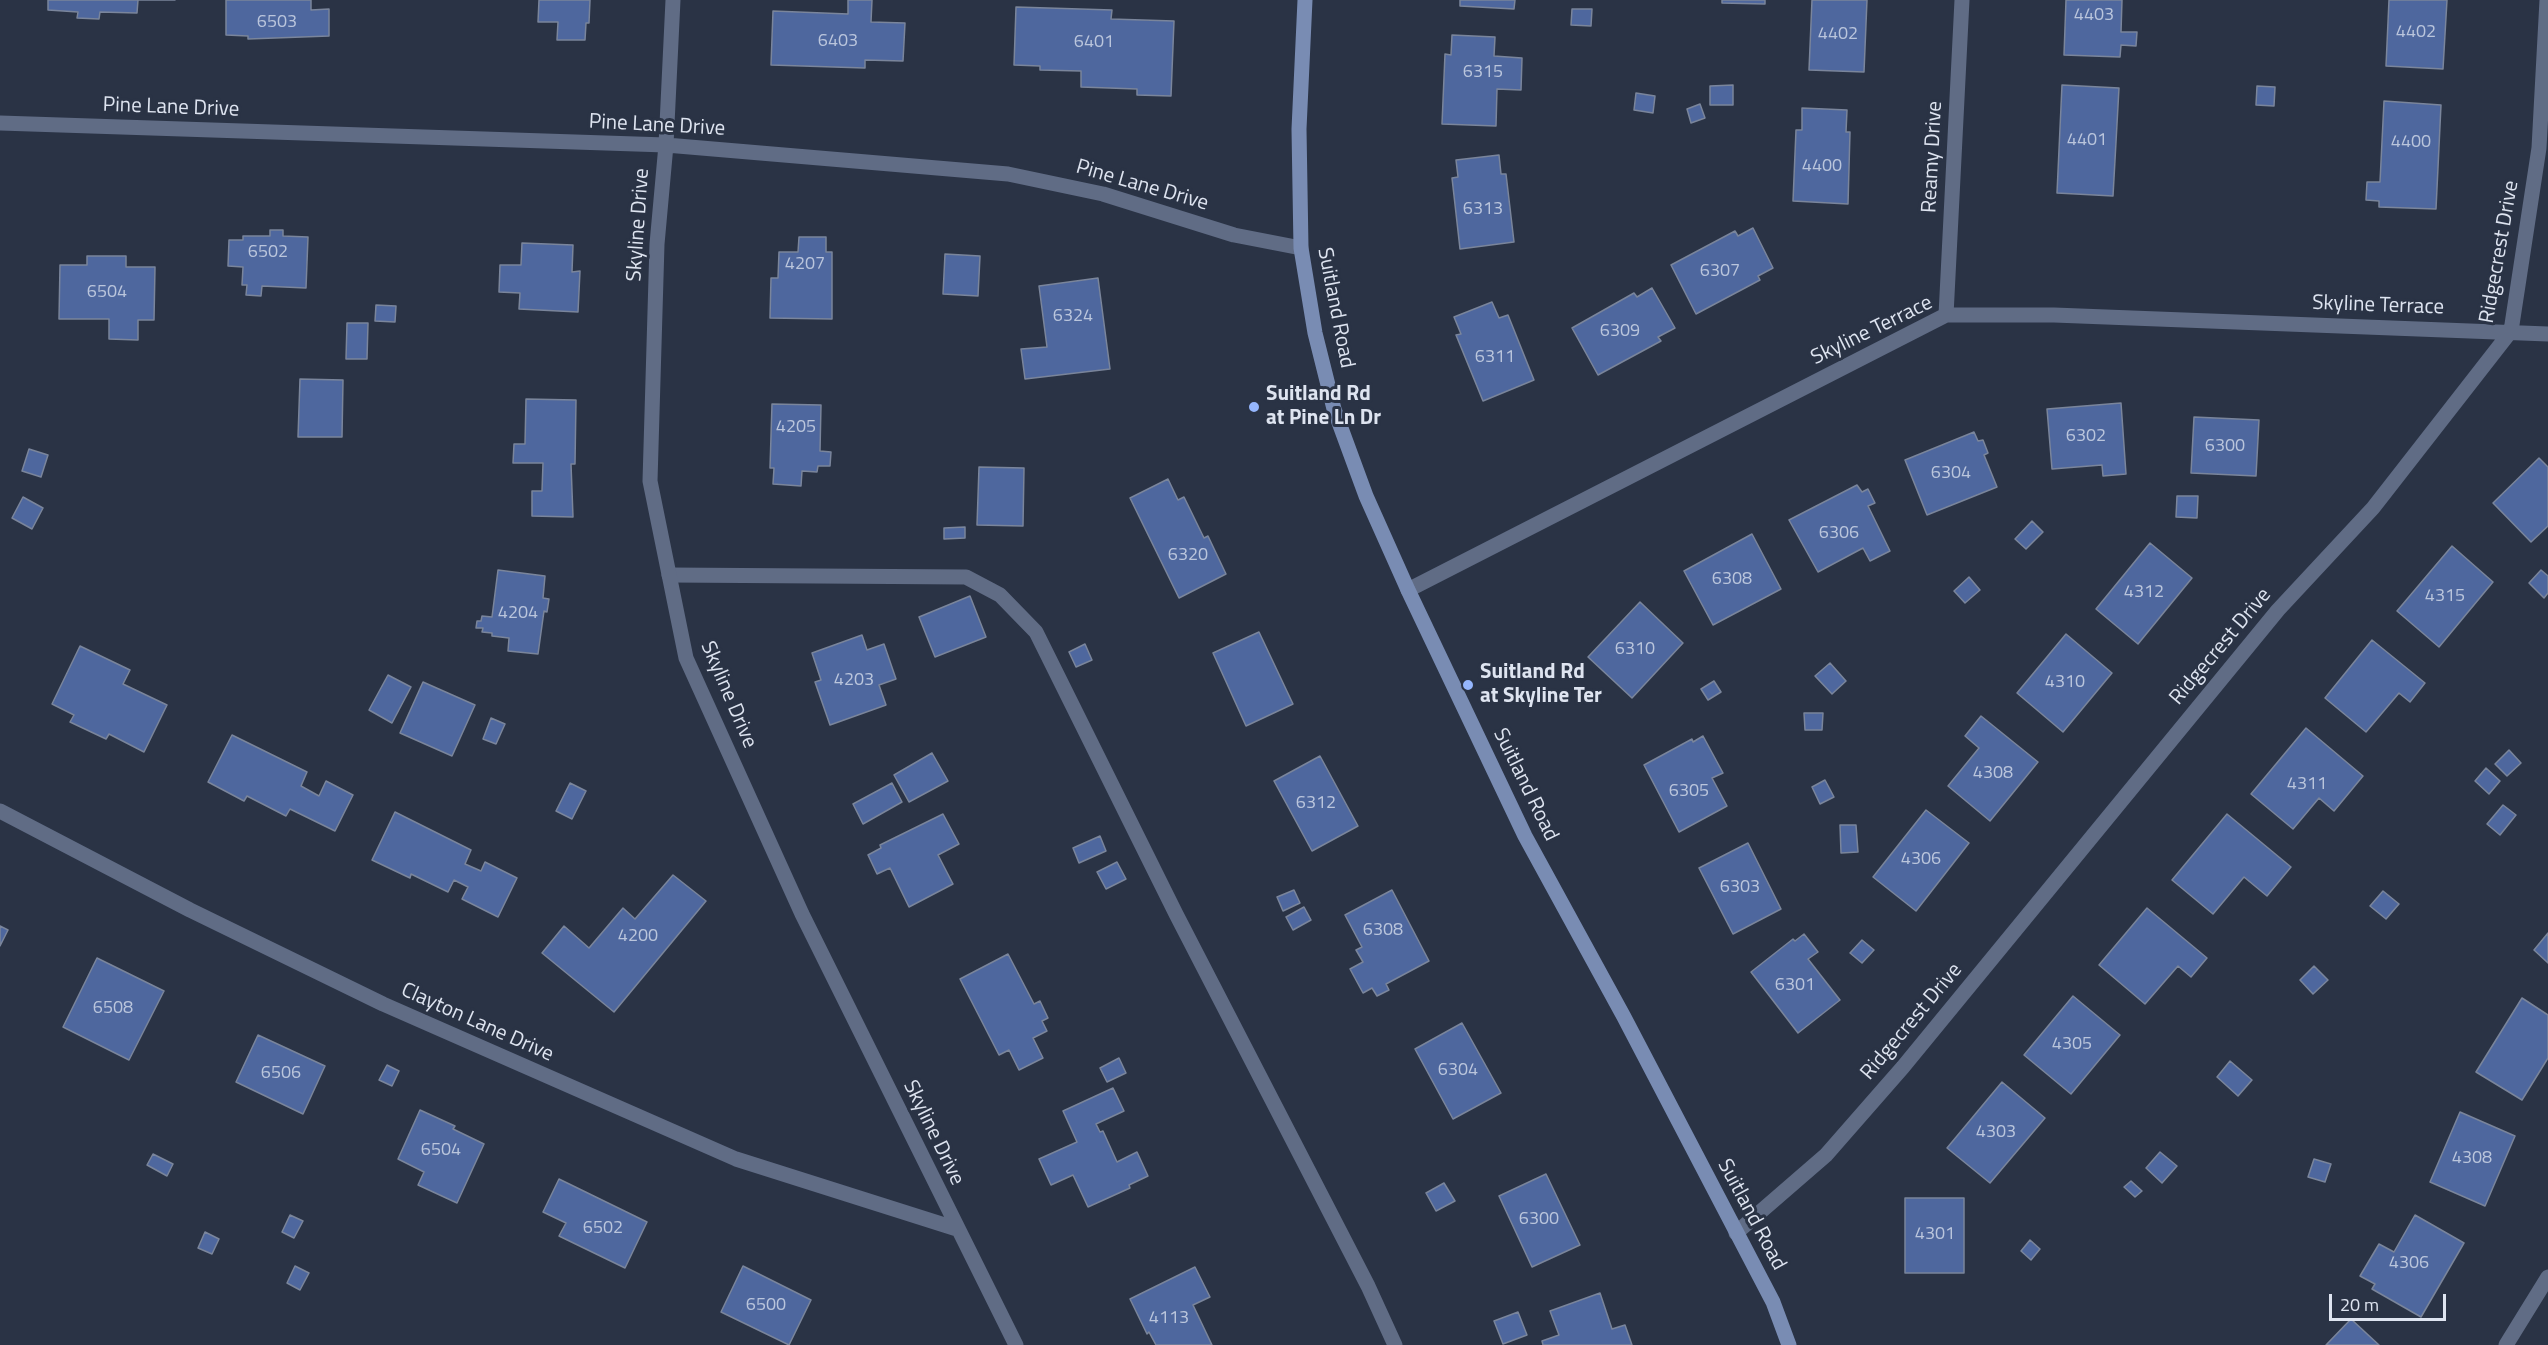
<!DOCTYPE html>
<html>
<head>
<meta charset="utf-8">
<style>
  body { margin:0 }
  #map { position:relative; width:2548px; height:1345px; overflow:hidden; background:#2a3345; font-family:"Titillium Web",sans-serif }
  canvas { display:block }
  .scale { position:absolute; left:2329px; top:1294px; width:117px; height:27px; box-sizing:border-box; border:3px solid #dee4f0; border-top:0; padding-left:8px; font-size:18px; line-height:21px; white-space:nowrap; color:#dee4f0; -webkit-text-stroke:4px #2a3345; paint-order:stroke }
</style>
</head>
<body>
<div id="map">
<canvas width="2548" height="1345"></canvas>
<div class="scale">20 m</div>
</div>
<script>
const ctx = document.querySelector('canvas').getContext('2d');
ctx.lineJoin = 'round';
function fill(path, color) { ctx.fillStyle = color; ctx.fill(path, 'evenodd'); }
function trace(path, color, width, dash) { ctx.strokeStyle = color; ctx.lineWidth = width; ctx.lineCap = dash ? 'butt' : 'round'; ctx.setLineDash(dash || []); ctx.stroke(path); }
function write(font, color, halo, rows, align = 'center') {
  ctx.font = font + ' "Titillium Web",sans-serif'; ctx.lineWidth = 6; ctx.setLineDash([]); ctx.textBaseline = 'middle'; ctx.strokeStyle = halo; ctx.fillStyle = color; for (const [text, x, y, turn = 0] of rows) {
    ctx.save(); ctx.translate(x, y); ctx.rotate((+turn || 0) * Math.PI / 180); ctx.textAlign = isNaN(turn) ? turn : align; if (halo) ctx.strokeText(text, 0, 0); ctx.fillText(text, 0, 0); ctx.restore();
  }
}
const building = new Path2D(`
  M48,0H175H138L137,13L100,12L99,19L77,18L78,12L48,10Z
  M226,0H311V10L329,9V36L248,39V36L226,35Z
  M539,0H590L589,23H586L585,40H557L558,22H538Z
  M848,0H872L871,22L905,23L903,61L865,60V68L771,65L773,11L848,14Z
  M1460,0H1515L1514,9L1460,6Z
  M1722,0H1765V4L1722,3Z
  M1812,0H1867L1864,72L1809,70Z
  M2066,0H2122L2121,32H2137L2136,46L2121,45L2120,57L2064,55Z
  M2389,0H2447L2443,69L2386,66Z
  M1016,7L1112,10L1111,19L1174,21L1171,96L1137,95V89L1081,87V71L1040,70V66L1014,65Z
  M1572,9H1592L1591,26L1571,25Z
  M1452,35L1495,37L1494,56L1522,58L1521,90L1497,89L1496,126L1442,124L1445,54L1451,55Z
  M1733,85V105H1710V86Z
  M2062,85L2119,88L2113,196L2057,193Z
  M2257,86L2275,87L2274,106L2256,105Z
  M1636,93L1655,96L1653,113L1634,110Z
  M2384,101L2441,105L2436,209L2379,207V201L2366,200L2367,182H2380Z
  M1700,104L1705,118L1691,123L1687,109Z
  M1802,108L1847,110L1846,132H1850L1848,204L1793,201L1796,130H1802Z
  M1499,155L1501,174H1506L1514,242L1460,249L1452,178L1458,177L1456,160Z
  M1753,228L1773,268L1758,276L1760,280L1696,314L1671,265L1735,231L1738,236Z
  M270,230H283V236L308,237L306,288L262,286L261,296L246,295L247,285H242L243,267L228,266L229,240H243V236H270Z
  M799,237H826V252H832V319L770,318L771,278H778L779,252H798Z
  M522,243L573,245L572,272L580,271L578,312L519,309L520,293L499,292L500,265H521Z
  M945,254L980,256L978,296L943,294Z
  M87,256H126V267H155L154,320H138V340L109,339V319H59L60,265H87Z
  M1098,278L1110,369L1025,379L1021,349L1047,347L1039,286Z
  M1652,288L1675,328L1658,337L1661,341L1598,375L1572,328L1634,293L1637,297Z
  M1492,302L1499,318L1508,315L1534,380L1483,401L1456,335L1461,334L1454,317Z
  M376,305L396,306L395,322L375,321Z
  M347,323H368L367,359H346Z
  M300,379L343,380L342,437H298Z
  M526,399L576,400L575,464H571L573,517L532,516V491H542L543,463H513L514,444H525Z
  M2121,403L2126,474L2103,476L2102,465L2052,469L2047,409Z
  M772,404L821,405L820,451L831,452L830,466H818L817,472L802,471L801,486L773,484L774,468H770Z
  M2194,417L2259,420L2256,476L2191,473Z
  M1974,432L1978,441L1983,440L1988,453L1984,455L1997,487L1927,515L1905,460Z
  M29,449L48,455L41,477L22,471Z
  M2539,458L2548,467V526L2531,542L2493,503Z
  M979,467L1024,468L1023,526L977,525Z
  M1168,479L1178,500L1184,497L1204,538L1208,536L1226,574L1179,598L1130,498Z
  M1857,485L1862,492L1868,489L1875,503L1868,506L1890,551L1870,561L1863,548L1818,572L1789,520Z
  M2177,496H2198L2197,518L2176,517Z
  M23,497L43,508L32,529L12,518Z
  M2032,521L2043,532L2026,549L2015,539Z
  M965,527V538L944,539V528Z
  M1752,534L1781,589L1713,625L1684,571Z
  M2150,543L2192,578L2138,644L2096,609Z
  M2452,546L2493,582L2439,647L2397,611Z
  M498,570L545,576L543,598L549,599L547,612L544,611L538,654L508,651L509,638L492,636V633L482,632L483,628H476L477,621H481L482,616L492,617Z
  M2541,570L2548,576V593L2544,598L2529,583Z
  M1969,577L1980,590L1965,603L1954,591Z
  M970,596L986,637L935,657L919,617Z
  M1640,602L1683,643L1632,698L1588,657Z
  M1259,632L1293,704L1246,726L1213,653Z
  M2066,634L2112,673L2063,732L2017,693Z
  M862,635L867,650L884,644L896,679L879,685L886,705L830,725L815,682L821,680L812,653Z
  M2372,640L2425,683L2410,702L2399,693L2366,732L2325,698Z
  M1085,644L1092,660L1076,667L1069,652Z
  M80,646L130,670L123,684L167,705L144,752L109,734L106,739L70,722L74,715L52,704Z
  M1830,663L1846,681L1832,694L1815,676Z
  M388,675L411,687L392,723L369,710Z
  M1714,681L1721,692L1708,700L1701,689Z
  M423,682L475,705L452,756L400,733Z
  M1804,713H1823L1822,730H1805Z
  M1981,716L2038,762L1990,821L1948,786L1979,748L1965,736Z
  M491,718L505,724L496,744L483,739Z
  M2306,728L2363,776L2334,811L2319,798L2293,829L2251,794Z
  M232,735L307,772L301,786L319,796L326,781L353,795L335,831L290,809L286,816L247,796L244,801L208,782Z
  M1703,736L1723,773L1712,778L1727,806L1679,832L1644,765L1692,739L1693,742Z
  M2509,750L2521,763L2507,776L2495,764Z
  M932,753L948,781L909,802L894,775Z
  M1320,756L1358,826L1312,851L1274,781Z
  M2486,768L2500,781L2489,794L2475,781Z
  M1825,780L1834,797L1820,804L1812,787Z
  M570,783L586,791L572,819L556,811Z
  M892,783L902,802L863,824L853,804Z
  M2503,805L2516,815L2500,835L2487,824Z
  M1926,810L1969,843L1916,911L1873,877Z
  M395,812L471,850L465,864L481,871L485,862L517,878L498,917L462,899L468,887L454,880L448,892L411,874L410,878L372,860Z
  M943,814L959,844L938,855L953,884L909,907L890,868L877,874L868,855L881,848L880,845Z
  M2227,814L2291,867L2267,896L2244,877L2213,914L2172,880Z
  M1840,825H1856L1858,852L1841,853Z
  M1100,836L1106,851L1079,863L1073,848Z
  M1748,843L1781,909L1733,934L1699,868Z
  M1117,862L1126,879L1106,889L1097,872Z
  M673,875L706,901L614,1012L542,953L564,926L589,948L623,908L635,919Z
  M1294,890L1300,903L1283,911L1277,897Z
  M1392,890L1429,961L1386,984L1389,990L1377,996L1372,988L1363,993L1350,969L1363,962L1356,950L1362,947L1345,915Z
  M2383,891L2399,904L2386,919L2370,906Z
  M1304,907L1311,920L1293,930L1286,917Z
  M2147,908L2207,958L2191,977L2178,966L2145,1004L2099,965Z
  M0,926L8,930L0,946Z
  M2548,933V963L2534,950Z
  M1804,934L1818,952L1808,959L1840,1000L1798,1033L1751,972L1793,939L1795,941Z
  M1862,940L1874,950L1862,963L1850,953Z
  M1008,954L1034,1004L1040,1001L1048,1018L1042,1021L1047,1031L1033,1038L1043,1058L1019,1070L1009,1050L999,1055L960,979Z
  M97,958L164,991L129,1060L63,1027Z
  M2314,966L2328,980L2313,994L2300,980Z
  M2073,996L2120,1035L2071,1094L2024,1055Z
  M2522,998L2548,1015V1058L2522,1100L2476,1072Z
  M1462,1023L1501,1093L1453,1119L1415,1049Z
  M258,1035L325,1066L303,1114L236,1082Z
  M1119,1058L1126,1073L1107,1082L1100,1068Z
  M2230,1061L2252,1080L2238,1096L2217,1077Z
  M387,1065L399,1071L392,1086L379,1080Z
  M2002,1082L2045,1118L1990,1183L1947,1148Z
  M1113,1088L1124,1111L1096,1124L1100,1132L1103,1131L1117,1162L1137,1152L1148,1176L1129,1185L1130,1188L1088,1207L1073,1175L1051,1185L1039,1159L1077,1142L1063,1111Z
  M420,1110L455,1126L453,1129L484,1144L457,1203L418,1185L424,1172L398,1159Z
  M2460,1112L2515,1136L2485,1206L2430,1182Z
  M2160,1152L2177,1166L2162,1183L2146,1168Z
  M153,1154L173,1164L167,1176L147,1165Z
  M2314,1159L2331,1164L2325,1182L2308,1177Z
  M1546,1174L1580,1245L1532,1267L1499,1196Z
  M559,1179L647,1222L625,1268L559,1236L566,1223L543,1212Z
  M2131,1181L2142,1191L2135,1197L2124,1187Z
  M1444,1183L1455,1201L1436,1211L1426,1193Z
  M1905,1198H1964V1273H1905Z
  M290,1215L303,1221L294,1238L282,1232Z
  M2415,1215L2464,1243L2421,1317L2372,1289L2375,1284L2360,1276L2379,1244L2394,1252Z
  M205,1232L219,1239L212,1254L198,1248Z
  M2030,1240L2040,1249L2031,1260L2021,1251Z
  M295,1266L309,1273L300,1290L287,1283Z
  M743,1266L811,1300L789,1345L721,1312Z
  M1195,1267L1210,1297L1193,1305L1212,1345H1156L1149,1332L1147,1334L1130,1299Z
  M1600,1293L1612,1329L1625,1325L1632,1345H1543L1542,1341L1559,1335L1550,1311Z
  M1518,1312L1527,1335L1503,1344L1494,1321Z
  M2351,1319L2379,1345H2326Z`);
const lane = new Path2D(`
  M669,575L966,577L1000,595L1036,632L1176,914L1368,1286L1395,1345`);
const street = new Path2D(`
  M673,0L666,145L657,244L650,481L686,658L802,914L1016,1345
  M0,123L666,145L1008,174L1103,194L1234,235L1301,248
  M1946,315L1962,0
  M1408,590L1946,315H2054L2548,334
  M0,811L190,910L383,1004L736,1159L957,1229
  M1736,1233L1826,1155L1903,1067L2278,610L2373,508L2511,331L2539,148L2547,0
  M2506,1345L2548,1277`);
const secondary = new Path2D(`
  M1305,0L1299,129L1301,248L1315,333L1334,409L1366,496L1408,590L1525,836L1624,1017L1773,1302L1789,1345`);
const markers = [
  [1254,407,6,"#95b6fd"],
  [1468,685,6,"#95b6fd"]
];
const numberNames = [
  ["4403",2094,16],
  ["6503",277,23],
  ["4402",2416,33],
  ["4402",1838,35],
  ["6403",838,42],
  ["6401",1094,43],
  ["6315",1483,73],
  ["4401",2087,141],
  ["4400",2411,143],
  ["4400",1822,167],
  ["6313",1483,210],
  ["6502",268,253],
  ["4207",805,265],
  ["6307",1720,272],
  ["6504",107,293],
  ["6324",1073,317],
  ["6309",1620,332],
  ["6311",1495,358],
  ["4205",796,428],
  ["6302",2086,437],
  ["6300",2225,447],
  ["6304",1951,474],
  ["6306",1839,534],
  ["6320",1188,556],
  ["6308",1732,580],
  ["4312",2144,593],
  ["4315",2445,597],
  ["4204",518,614],
  ["6310",1635,650],
  ["4203",854,681],
  ["4310",2065,683],
  ["4308",1993,774],
  ["4311",2307,785],
  ["6305",1689,792],
  ["6312",1316,804],
  ["4306",1921,860],
  ["6303",1740,888],
  ["6308",1383,931],
  ["4200",638,937],
  ["6301",1795,986],
  ["6508",113,1009],
  ["4305",2072,1045],
  ["6304",1458,1071],
  ["6506",281,1074],
  ["4303",1996,1133],
  ["6504",441,1151],
  ["4308",2472,1159],
  ["6300",1539,1220],
  ["6502",603,1229],
  ["4301",1935,1235],
  ["4306",2409,1264],
  ["6500",766,1306],
  ["4113",1169,1319]
];
const streetNames = [
  ["Pine Lane Drive",171,108,2],
  ["Pine Lane Drive",657,126,3],
  ["Reamy Drive",1933,157,-87],
  ["Pine Lane Drive",1142,186,16],
  ["Skyline Drive",639,225,-86],
  ["Ridgecrest Drive",2500,252,-80],
  ["Skyline Terrace",2378,306,2],
  ["Suitland Road",1335,308,79],
  ["Skyline Terrace",1872,331,-26],
  ["Ridgecrest Drive",2221,647,-50],
  ["Skyline Drive",728,695,67],
  ["Suitland Road",1525,785,64],
  ["Ridgecrest Drive",1912,1022,-50],
  ["Clayton Lane Drive",477,1023,24],
  ["Skyline Drive",933,1133,64],
  ["Suitland Road",1751,1215,62]
];
const poiNames = [
  ["Suitland Rd",1266,395],
  ["at Pine Ln Dr",1266,419],
  ["Suitland Rd",1480,673],
  ["at Skyline Ter",1480,697]
];
fill(building, '#4e679e');
trace(building, '#7a859b', 1.5);
trace(lane, '#606c85', 15);
trace(street, '#606c85', 15);
trace(secondary, '#798cb3', 15);
for (const [x, y, r, color] of markers) { const dot = new Path2D(); dot.arc(x, y, r, 0, 2 * Math.PI); ctx.fillStyle = color; ctx.fill(dot); trace(dot, '#2a3345', 2); }
write('18px', '#bac5dc', null, numberNames);
write('21px', '#dee4f0', '#2a3345', streetNames);
write('bold 21px', '#dee4f0', '#2a3345', poiNames, 'left');
</script>
</body>
</html>
